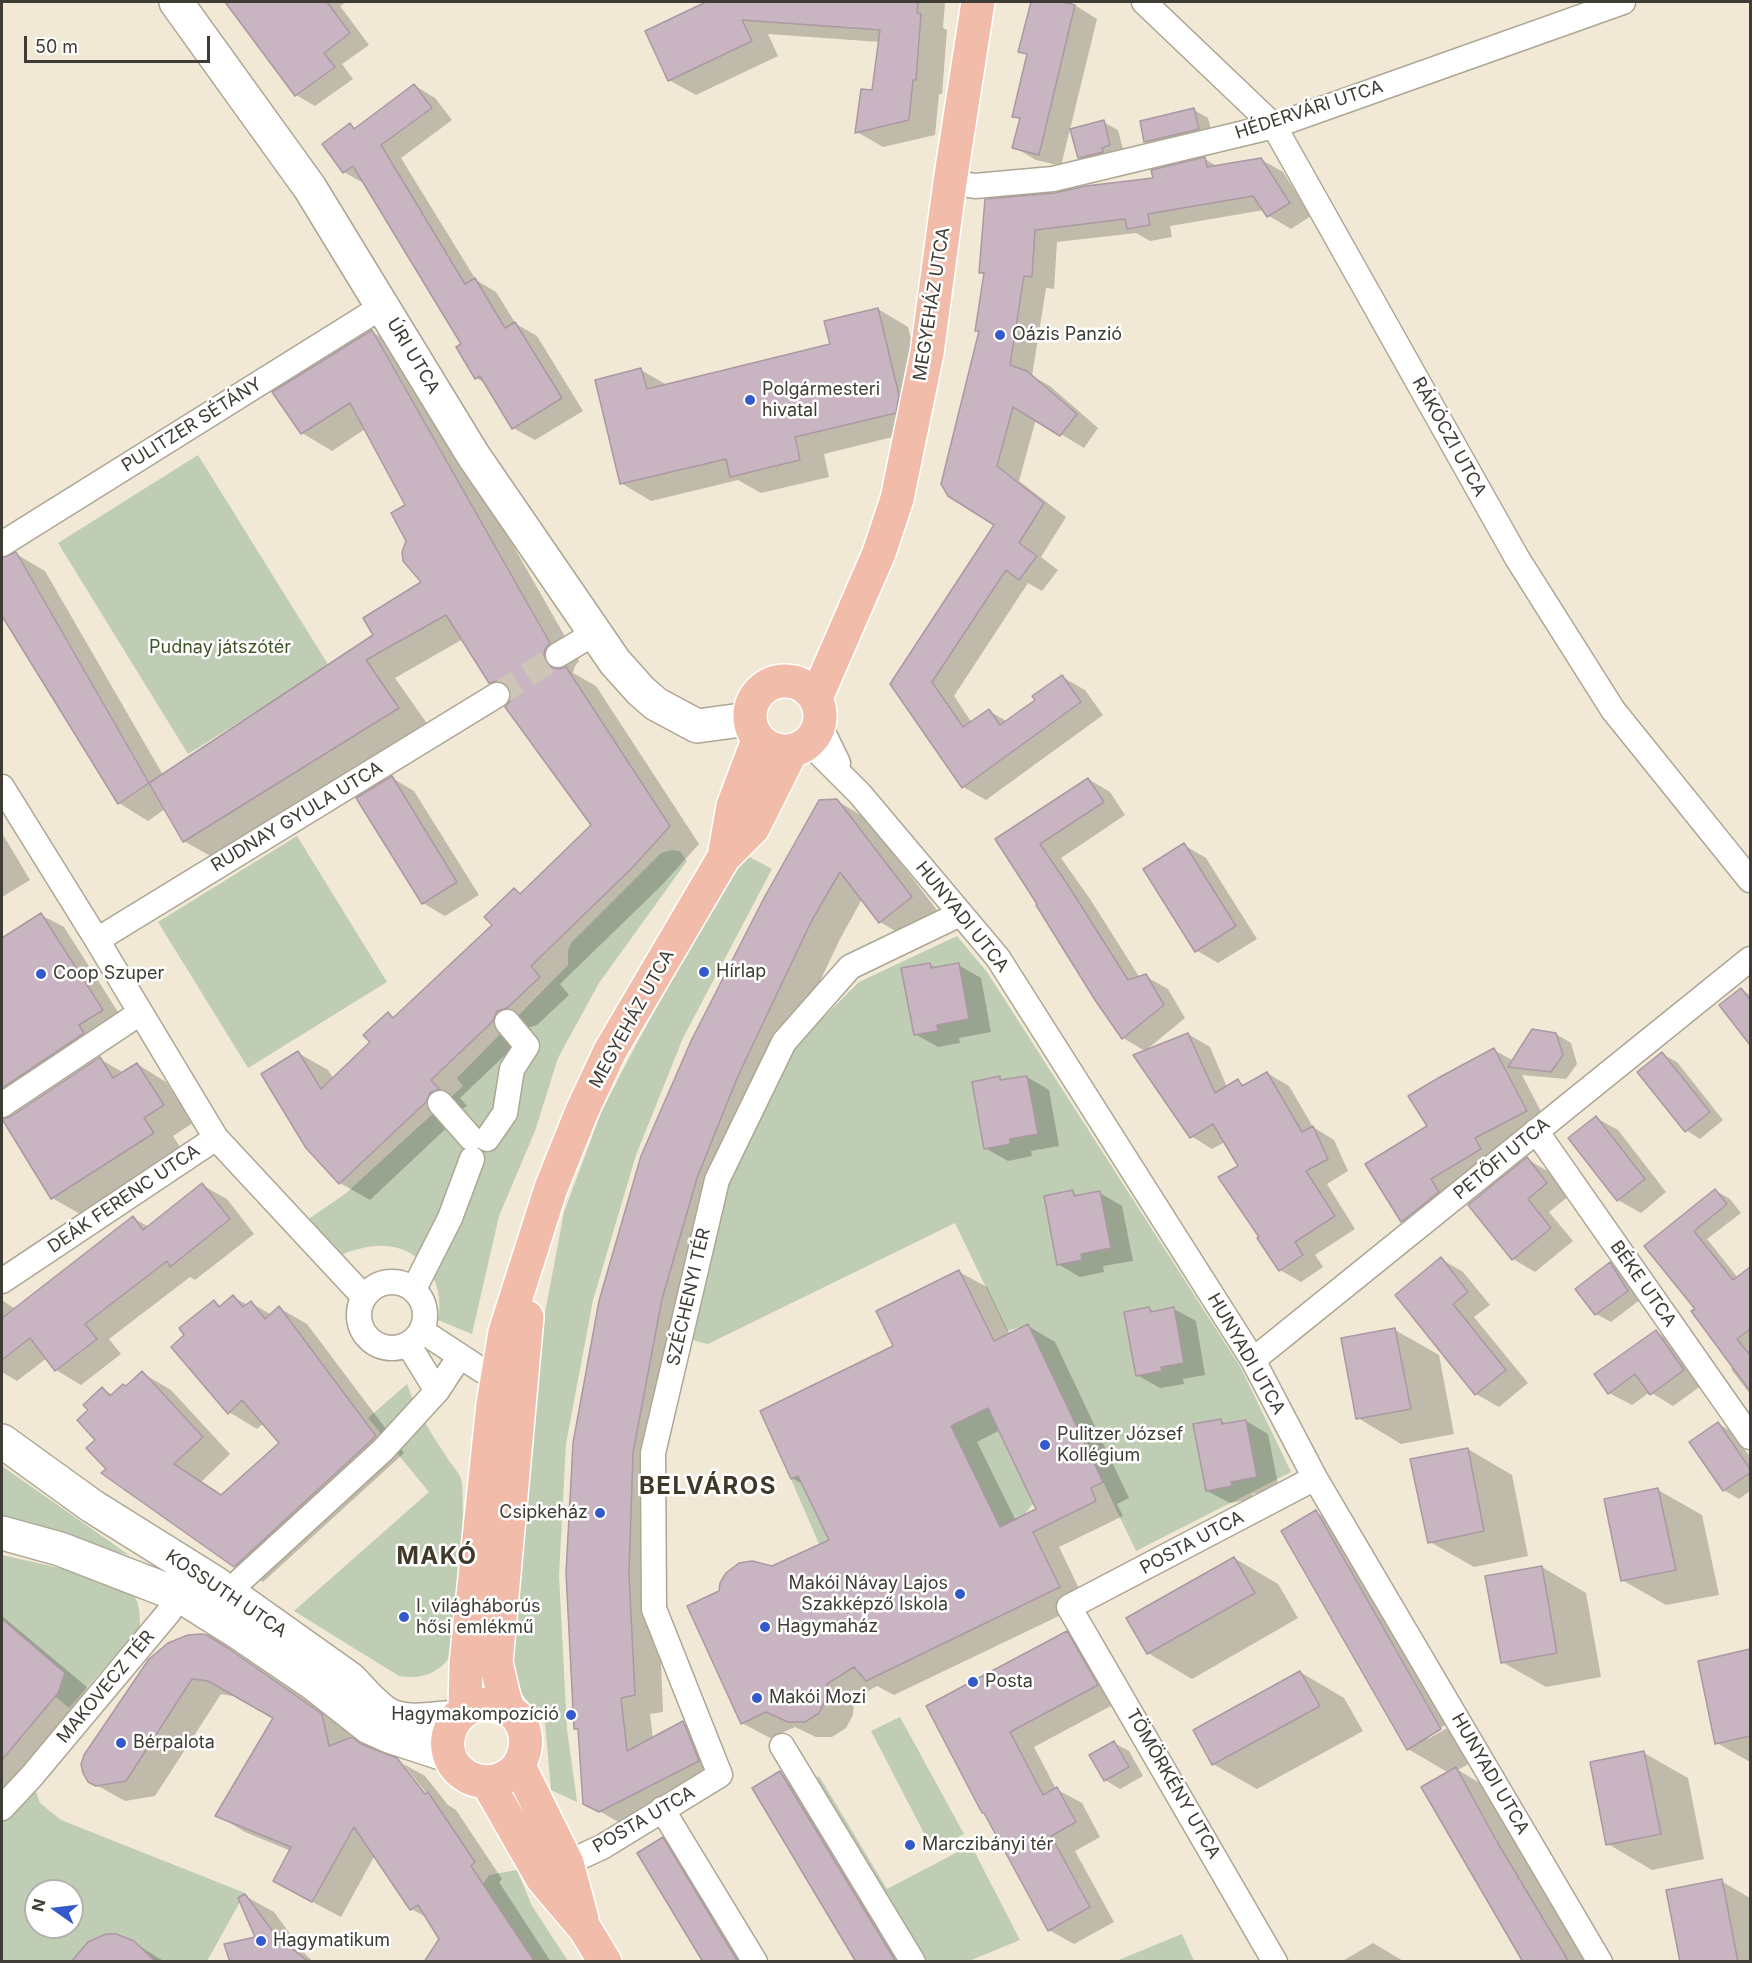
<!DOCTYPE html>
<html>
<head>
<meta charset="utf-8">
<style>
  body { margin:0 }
  #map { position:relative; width:1752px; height:1963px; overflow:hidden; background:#f1e9d6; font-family:Inter,sans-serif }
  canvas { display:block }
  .frame { position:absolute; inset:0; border:3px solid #3f3c35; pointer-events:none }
  .north { position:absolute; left:24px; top:1879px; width:60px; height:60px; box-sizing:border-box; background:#fff; border:2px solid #b2b1ae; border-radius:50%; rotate:284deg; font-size:16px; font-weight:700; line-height:24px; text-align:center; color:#3f3c35 }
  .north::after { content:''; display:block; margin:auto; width:21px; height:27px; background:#3459ca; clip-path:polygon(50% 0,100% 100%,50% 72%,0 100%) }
  .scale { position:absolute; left:24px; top:36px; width:186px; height:27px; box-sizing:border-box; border:3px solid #3f3c35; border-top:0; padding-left:8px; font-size:18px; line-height:21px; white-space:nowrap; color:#3f3c35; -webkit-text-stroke:4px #fff; paint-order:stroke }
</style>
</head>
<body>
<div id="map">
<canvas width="1752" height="1963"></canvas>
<div class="frame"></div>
<div class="north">N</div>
<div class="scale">50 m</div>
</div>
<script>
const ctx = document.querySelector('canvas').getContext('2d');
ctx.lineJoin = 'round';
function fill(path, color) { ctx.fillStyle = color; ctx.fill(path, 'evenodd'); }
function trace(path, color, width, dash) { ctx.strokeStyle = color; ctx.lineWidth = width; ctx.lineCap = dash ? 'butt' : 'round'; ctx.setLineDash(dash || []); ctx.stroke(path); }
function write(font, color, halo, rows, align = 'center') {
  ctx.font = font + ' Inter,sans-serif'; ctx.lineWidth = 5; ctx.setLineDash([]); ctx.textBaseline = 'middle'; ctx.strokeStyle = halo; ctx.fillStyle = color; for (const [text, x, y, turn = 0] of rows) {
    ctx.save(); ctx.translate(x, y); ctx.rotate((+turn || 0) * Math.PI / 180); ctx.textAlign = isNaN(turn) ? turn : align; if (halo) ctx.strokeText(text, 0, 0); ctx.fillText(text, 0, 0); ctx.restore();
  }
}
const green = new Path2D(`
  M198,455L329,666L188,754L58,543Z
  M297,836L387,982L248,1068L158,922Z
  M672,850L680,851L687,861L599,983L558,1058L535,1131L499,1216L472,1334L438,1320C448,1273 410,1236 363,1248C355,1250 347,1251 341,1256L306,1224L310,1218L345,1194L463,1086L457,1078L568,965V951L571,943L661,853Z
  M742,853L772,869L683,1038L636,1155L593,1300L566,1444L559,1575L567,1729L577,1802L551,1790L545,1723L521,1693L508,1667L532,1382L564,1212L602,1110L637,1043Z
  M957,936L987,972L1241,1368L1291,1472L1136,1551L1028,1325L1007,1331L955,1223L708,1344L695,1341L688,1333L728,1185L791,1050L859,982Z
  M407,1384C416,1410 431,1433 446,1456C450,1463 458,1471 461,1479C466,1495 460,1639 453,1652C441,1673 422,1680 399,1676L294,1611L429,1492L368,1418Z
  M988,1408L1033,1504L1024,1515L918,1567L844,1648L800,1553L819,1544L791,1479L927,1414Z
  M2,1466L129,1555L2,1523Z
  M2,1555L112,1580C137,1593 140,1599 140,1627L69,1708L2,1652Z
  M900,1717L964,1834C952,1840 940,1850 928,1841L871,1731Z
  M819,1776L887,1889L971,1845L1020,1940L969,1961H923L810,1782Z
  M31,1777L40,1803L61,1820L245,1893L207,1961H2V1808ZM36,1891H72V1927H36Z
  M517,1870L532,1906L568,1961H532L482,1885L489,1875Z
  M1182,1934L1194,1961H1116Z`);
const shadow = new Path2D(`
  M227,2H344L345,3L340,6L369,45L342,64L353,79L315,106L296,95Z
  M712,2H945L943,28L947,30L942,94H939L935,135L883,147L857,132L873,92L880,42L768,34L778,56L696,95L669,80L647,32Z
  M1032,2H1070L1097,19L1061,166L1036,160L1014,147L1021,120L1013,116L1028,55L1020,51Z
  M414,85L435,98L452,120L401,158L476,280L496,292L516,324L537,336L583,411L535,440L513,428L487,384L476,378L463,345L365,184L344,172L350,125L356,129Z
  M1194,110L1208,118L1213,137L1160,150L1146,141Z
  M1103,122L1118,130L1124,153L1094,166L1079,157Z
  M1205,159L1218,167L1260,159L1283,172L1311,216L1291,229L1269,216L1264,210L1170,226L1172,237L1150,241L1136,233L1057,242L1054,289L1046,288L1032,376L1050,386L1098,428L1084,448L1036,419L1019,481L1066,517L1041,557L1058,570L1042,591L1028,583L954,696L972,723L989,711L1008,722L1037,701L1062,677L1085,690L1103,715L986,800L963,787L892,684L996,525L980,332L977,330L986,275L980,272L1054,195L1154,179Z
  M878,309L908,327L929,413L925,429L824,454L829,477L761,493L738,480L651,501L621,483L641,370L667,385L831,346Z
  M372,332L401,349L579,661L575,666L573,673L596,686L699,844L662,885L560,984L569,995L537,1025L527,1028L523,1038L460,1098L467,1106L460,1110L456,1119L370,1200L340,1183L307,1148L298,1053L328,1070L334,1079L372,1043L388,1014L395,1018L494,925L514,890L522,895L593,826L511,702L513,695L490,682L463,639L395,678L428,725L214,858L184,841L165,809L148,821L119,803L2,613V559L10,558L16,554L45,571L163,775L375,635L423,582L408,541L407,505L365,429L332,451L302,433L274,392Z
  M392,778L414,791L479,895L445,916L423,903Z
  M1088,779L1110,792L1125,815L1061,858L1090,899L1140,978L1145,976L1168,989L1185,1018L1145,1051L1123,1038L1040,904L997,840Z
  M837,801L866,818L940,914L909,939L880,922L862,899L840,939L767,1093L725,1195L691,1316L661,1470L658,1591L663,1712L650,1714L653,1739L683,1723L712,1739L727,1778L629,1828L585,1803L580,1730L575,1728L574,1443Z
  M2,833L30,880L2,897Z
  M1184,845L1206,858L1257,939L1218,963L1196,950Z
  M41,915L64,927L125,1023L2,1106V940Z
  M929,964L937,969L958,965L981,978L991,1032L959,1038L960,1043L938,1047L915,1034Z
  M1741,989L1750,995V1042L1721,1005Z
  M1188,1034L1210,1047L1227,1087L1238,1081L1246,1086L1267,1073L1289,1086L1313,1127L1334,1140L1348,1171L1327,1184L1355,1229L1315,1255L1323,1267L1301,1282L1280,1270L1261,1238L1240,1167L1225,1142L1212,1149L1191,1136Z
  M1556,1034L1571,1043L1577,1064L1566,1079L1522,1075L1547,1123L1494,1150L1501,1161L1422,1233L1402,1221L1367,1165L1429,1127L1494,1050L1514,1061Z
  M1662,1054L1677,1062L1723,1120L1700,1139L1686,1130Z
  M100,1059L124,1073L137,1064L166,1082L193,1123L173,1136L182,1150L82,1215L52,1198L10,1118Z
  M1027,1077L1049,1090L1059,1146L1031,1151L1032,1156L1008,1161L985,1148L999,1078L1005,1081Z
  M1596,1118L1618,1130L1666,1192L1641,1213L1618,1200Z
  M1527,1159L1549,1172L1569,1196L1549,1212L1573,1241L1535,1272L1513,1259Z
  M202,1185L227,1199L254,1234L195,1280L190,1277L109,1339L121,1354L81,1385L56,1370L47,1358L17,1381L2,1372V1300L15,1309L133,1218L149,1227Z
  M1716,1191L1730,1199L1741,1213L1707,1239L1738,1278L1750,1269V1394L1731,1369L1734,1366L1697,1309L1646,1246Z
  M1072,1192L1080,1197L1100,1193L1122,1206L1133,1261L1103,1266L1104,1272L1080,1277L1058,1264Z
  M1441,1259L1463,1272L1490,1305L1474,1317L1528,1383L1499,1407L1476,1394L1397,1295Z
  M1610,1264L1625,1272L1641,1299L1611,1322L1596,1314L1577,1289Z
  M959,1272L987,1287L1010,1335L1028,1326L1055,1342L1129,1498L1117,1504L1123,1516L1059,1547L1086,1603L894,1695L877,1686L854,1699L853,1715L846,1728L832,1737H816L795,1727L770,1738L742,1723L772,1568L831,1540L804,1485L792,1478L895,1346ZM1000,1430L1038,1510L1016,1521L977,1442Z
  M233,1297L248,1305L251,1303L272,1315L279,1308L307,1324L404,1453L263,1582L235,1566L108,1469L97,1440L90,1411L102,1389L113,1395L127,1387L142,1373L171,1390L230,1454L201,1482L223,1496L281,1443L264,1423L257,1429L229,1412L214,1302L221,1306Z
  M1149,1309L1155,1312L1174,1309L1196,1321L1205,1375L1183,1379L1184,1384L1160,1388L1137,1375Z
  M1395,1330L1439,1355L1454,1434L1401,1444L1358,1418Z
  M1656,1332L1678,1345L1705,1383L1673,1406L1650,1392L1632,1405L1609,1393Z
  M1221,1421L1228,1425L1246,1421L1268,1434L1279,1489L1252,1494L1253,1499L1230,1503L1207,1491Z
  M1718,1424L1733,1432L1750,1457V1491L1739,1499L1724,1490Z
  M1468,1449L1512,1475L1528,1556L1474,1567L1430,1542Z
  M1658,1490L1702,1515L1719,1595L1666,1605L1622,1580Z
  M1316,1512L1360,1537L1484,1755L1458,1770L1500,1795L1598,1962H1524L1449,1773L1408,1749ZM1447,1724L1449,1727L1428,1739V1736Z
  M1234,1558L1278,1584L1298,1618L1192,1679L1148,1653L1128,1619Z
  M1542,1567L1586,1593L1601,1677L1546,1687L1502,1662Z
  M2,1616L87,1687L81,1706L22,1800L2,1821Z
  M1067,1633L1092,1648L1122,1700L1034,1747L1056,1789L1082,1803L1100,1837L1075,1851L1114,1922L1074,1944L1049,1930L928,1707Z
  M207,1636L236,1653L330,1716L350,1732L351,1739L368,1748L396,1760L425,1776L448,1805L456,1810L502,1879L499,1882L551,1962H426L441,1939L428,1918L411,1909L375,1855L341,1917L303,1897L291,1851L245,1832L217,1815L275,1718L238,1697L221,1694L155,1796L125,1801L89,1781ZM400,1764H403L431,1799L429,1801Z
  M1750,1651V1762L1717,1743L1700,1662Z
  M1300,1672L1344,1698L1363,1731L1257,1789L1213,1764Z
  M1114,1743L1129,1751L1143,1776L1120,1789L1105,1780Z
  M1644,1753L1688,1778L1704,1859L1652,1870L1608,1844Z
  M780,1773L810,1790L914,1962H858Z
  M663,1839L692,1856L756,1962H705Z
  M1721,1881L1750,1898V1962H1682Z
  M245,1896L274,1912L306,1955L314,1962H231L257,1938Z
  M133,1942L165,1962H78Z
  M1373,1943L1405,1962H1341Z`);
const building = new Path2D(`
  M225,2H327L350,33L324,53L335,67L295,96Z
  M704,2H918L917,13L921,14L916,80H913L909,120L855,133L861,89L872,90L880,30L742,20L752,41L668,81L645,31L704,3Z
  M1031,2H1062L1075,5L1039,155L1012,148L1020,118L1012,117L1027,54L1018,52Z
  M414,84L432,108L381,145L465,284L475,278L505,328L515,322L562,398L512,429L480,376L475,379L456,347L461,344L353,166L343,173L322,144L350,123L354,129Z
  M1194,108L1199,129L1144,142L1140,121Z
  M1104,120L1110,145L1102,148L1103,152L1078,158L1070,129Z
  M1205,157L1207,167L1261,158L1290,203L1267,217L1253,196L1148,214L1150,225L1127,229L1125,219L1035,230L1032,277L1024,276L1010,365L1027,371L1077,414L1060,436L1013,407L997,466L1044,503L1019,543L1037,556L1019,580L1006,570L932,682L963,727L989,709L1000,725L1035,700L1032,696L1062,675L1081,702L962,788L890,684L994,525L948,496L941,484L979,331H975L984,273H979L985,199L1054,193L1086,186L1153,178L1151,170Z
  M878,308L899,395L896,413L795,437L800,460L730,477L726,459L620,484L595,380L641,368L647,389L830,344L824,321Z
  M372,330L550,643L545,649L544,655L546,663L551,667L558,669L566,667L670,826L632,868L531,966L540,977L507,1008L497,1011L493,1021L431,1080L439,1089L430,1093L426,1102L339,1184L306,1148L261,1074L298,1051L321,1089L370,1042L363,1035L388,1012L393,1018L492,925L484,917L514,888L520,894L591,825L505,707L510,701L511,695L509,687L503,682L497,681L489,683L446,615L366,660L399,708L183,842L149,783L373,635L363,618L421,582L403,561L402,552L406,541L391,513L405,505L350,403L301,434L272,392Z
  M16,552L149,783L118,804L2,616V558Z
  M392,776L457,882L422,904L356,798Z
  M1088,778L1104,802L1040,844L1068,885L1128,980L1146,974L1164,1005L1122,1039L1095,1000L1036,905L1037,904L995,839Z
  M837,799L912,897L879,923L840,872L811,922L738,1076L697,1178L662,1299L633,1453L629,1574L635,1695L621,1698L627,1751L683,1721L699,1761L599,1812L583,1804L578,1729H574L566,1573L573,1443L599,1301L641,1156L691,1041L764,898L819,800Z
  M1184,843L1236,926L1195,952L1143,869Z
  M41,913L103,1010L79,1025L84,1033L2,1088V938Z
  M930,963L931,968L959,963L969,1019L937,1025L938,1031L914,1035L901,968Z
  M1741,988L1750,1000V1045L1719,1005Z
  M1532,1029L1556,1033L1563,1055L1551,1072L1508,1067Z
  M1188,1033L1215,1093L1238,1079L1242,1086L1267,1072L1302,1132L1313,1126L1328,1159L1306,1171L1335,1216L1295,1242L1303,1255L1279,1271L1257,1238L1259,1237L1218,1177L1238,1166L1213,1124L1190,1138L1133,1055Z
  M1494,1048L1527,1111L1475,1138L1481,1149L1431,1179L1439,1192L1401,1222L1365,1164L1427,1126L1408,1096L1440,1077Z
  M1662,1052L1710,1112L1685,1132L1637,1072Z
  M100,1057L113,1078L137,1063L164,1105L144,1118L154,1133L51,1199L2,1119L10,1117Z
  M1000,1076V1080L1027,1076L1038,1134L1010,1139V1144L984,1149L972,1082Z
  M1596,1116L1645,1179L1617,1201L1568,1138Z
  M1527,1157L1547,1183L1528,1199L1551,1228L1512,1260L1468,1205Z
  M202,1183L230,1219L170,1267L167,1261L85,1324L97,1339L55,1371L30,1338L2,1360V1318L133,1216L143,1230Z
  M1715,1189L1727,1204L1694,1231L1733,1280L1750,1267V1329L1737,1339L1750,1355V1391L1691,1311L1695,1309L1644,1246Z
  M1073,1190L1074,1196L1100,1191L1111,1248L1081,1254L1082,1260L1057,1265L1044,1196Z
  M1441,1257L1468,1292L1453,1304L1506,1370L1475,1395L1395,1295Z
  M1610,1262L1628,1291L1595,1315L1575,1289Z
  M959,1270L994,1341L1028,1324L1103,1482L1091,1488L1096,1501L1033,1532L1060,1587L866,1681L854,1667L827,1684L826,1699L819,1713L805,1722H788L766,1712L741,1724L687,1606L719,1591L720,1583L726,1573L739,1563L752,1561L772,1566L829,1540L798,1476L791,1479L760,1411L893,1346L876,1311ZM988,1408L1036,1509L1000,1527L951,1426Z
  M233,1295L243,1307L251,1301L265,1319L279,1306L376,1436L234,1567L101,1473L106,1469L86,1448L95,1440L77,1420L88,1410L83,1405L102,1387L110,1396L123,1384L126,1386L142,1371L203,1437L174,1464L221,1495L279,1443L242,1400L228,1414L171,1347L184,1335L179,1328L214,1300L219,1307Z
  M1149,1307L1151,1312L1174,1307L1184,1363L1161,1367L1162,1371L1136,1376L1124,1312Z
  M1395,1328L1411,1409L1356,1419L1341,1338Z
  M1656,1330L1684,1370L1650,1395L1635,1374L1608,1394L1594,1374Z
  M1221,1419L1222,1424L1246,1420L1257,1477L1231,1482L1232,1486L1206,1491L1193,1424Z
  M1718,1422L1750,1469V1473L1723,1491L1689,1442Z
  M1468,1448L1484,1531L1428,1543L1410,1459Z
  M1658,1488L1676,1570L1621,1581L1604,1499Z
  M1316,1510L1441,1729L1407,1750L1281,1531Z
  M1234,1557L1255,1593L1147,1654L1126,1618Z
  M1542,1566L1557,1653L1501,1663L1485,1576Z
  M2,1619L65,1673L58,1693L2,1760Z
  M1067,1631L1098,1685L1010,1732L1043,1795L1057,1787L1076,1822L1051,1836L1090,1907L1048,1931L984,1813H982L926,1706Z
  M202,1634L207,1635L228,1648L322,1714L329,1746L352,1737L361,1744L397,1758L425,1794L428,1792L475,1862L471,1866L535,1962H424L439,1939L418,1905L410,1910L354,1827L312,1902L273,1881L291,1847L215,1816L273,1718L208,1681L192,1679L126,1781L96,1786L88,1782L83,1773L81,1764L84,1755L149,1659L168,1643L188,1635Z
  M1750,1649V1736L1715,1744L1698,1661Z
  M1300,1671L1320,1706L1212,1765L1193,1730Z
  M1114,1741L1129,1767L1104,1781L1089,1755Z
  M1644,1751L1661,1834L1606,1845L1590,1762Z
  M1456,1767L1496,1840L1569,1962H1523L1421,1787Z
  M780,1771L896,1962H856L752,1788Z
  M663,1837L738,1962H703L637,1853Z
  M1722,1879L1738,1962H1680L1666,1890Z
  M245,1894L277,1937L309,1962H230L224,1944L255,1937L238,1898Z
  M106,1934H116L134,1941L156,1962H71L88,1942Z`);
const streetTunnel = new Path2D(`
  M497,695L558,655`);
const street = new Path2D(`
  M1144,2L1274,126L1517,558L1613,710L1750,880
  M950,182L975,186L1053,179L1274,126L1623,2
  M2,544L383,306
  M558,655L595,633
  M820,726L838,763
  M809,743L860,794L998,958L1253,1360L1315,1478L1600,1962
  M2,787L97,940L216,1138L364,1297
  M97,940L497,695
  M440,1103L471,1138
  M2,1105L140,1013
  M1536,1131L1750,1437
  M487,1139L505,1113L512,1069L527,1046L507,1022
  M2,1281L216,1138
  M359 1315a33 33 0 1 1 66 0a33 33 0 1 1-66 0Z
  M414,1289L450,1218L472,1159
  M422,1331L483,1371
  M408,1344L437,1391
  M1253,1360L1750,959
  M241,1580L383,1450L437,1391L460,1356
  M782,1746L913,1962
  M2,1808L31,1777L169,1612L179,1595
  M662,1809L755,1962
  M567,1863L602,1847L720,1775L654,1609L653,1453L717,1180L784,1042L850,967L960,914
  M1275,1962L1069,1607L1315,1478`);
const secondary = new Path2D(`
  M176,2L310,188L473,455L615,662L641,691L656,704L697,726L749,719
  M2,1441L92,1506L215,1583L350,1679C361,1690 371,1703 384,1712C403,1726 434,1718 457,1717
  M2,1533L60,1549L179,1595L238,1632L313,1683L369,1727L389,1736L450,1756`);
const primary = new Path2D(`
  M750 716a35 35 0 1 1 70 0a35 35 0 1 1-70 0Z
  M816,698L879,553L897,499L927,353L950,182L978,2
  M724,857L733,806L758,740
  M465,1709L466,1663L493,1404L505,1332L551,1188L582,1111L610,1051L724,857L753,828L791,752
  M509,1710C455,1684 424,1755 470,1778C479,1782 491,1783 501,1779C514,1774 523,1762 525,1748C527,1738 524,1726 518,1718C515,1714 510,1712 508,1708C502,1694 500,1677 496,1663L527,1317
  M519,1766L567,1863L582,1919
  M487,1782L542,1878L585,1929L605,1962`);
const markers = [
  [1000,335,6,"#3459ca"],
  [750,400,6,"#3459ca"],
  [704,972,6,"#3459ca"],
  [41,974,6,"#3459ca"],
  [1045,1445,6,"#3459ca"],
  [600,1513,6,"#3459ca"],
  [960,1594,6,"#3459ca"],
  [404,1617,6,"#3459ca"],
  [765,1627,6,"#3459ca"],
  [973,1682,6,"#3459ca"],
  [757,1698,6,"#3459ca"],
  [571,1715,6,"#3459ca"],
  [121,1743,6,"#3459ca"],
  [910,1845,6,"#3459ca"],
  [261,1941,6,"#3459ca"]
];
const streetNames = [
  ["HÉDERVÁRI UTCA",1309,110,-18],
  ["MEGYEHÁZ UTCA",932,304,-81],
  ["ÚRI UTCA",413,356,59],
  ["PULITZER SÉTÁNY",192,425,-32],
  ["RÁKÓCZI UTCA",1449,437,61],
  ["RUDNAY GYULA UTCA",297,817,-31],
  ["HUNYADI UTCA",962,917,51],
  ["MEGYEHÁZ UTCA",632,1019,-61],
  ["PETŐFI UTCA",1502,1159,-39],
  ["DEÁK FERENC UTCA",124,1199,-34],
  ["BÉKE UTCA",1643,1284,55],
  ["SZÉCHENYI TÉR",689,1297,-77],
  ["HUNYADI UTCA",1246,1354,60],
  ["POSTA UTCA",1192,1543,-28],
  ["KOSSUTH UTCA",226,1594,34],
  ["MAKOVECZ TÉR",106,1687,-50],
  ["HUNYADI UTCA",1490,1774,60],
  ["TÖMÖRKÉNY UTCA",1173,1784,60],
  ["POSTA UTCA",644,1820,-30]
];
const poiNames = [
  ["Oázis Panzió",1012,335],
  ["Polgármesteri",762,390],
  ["hivatal",762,411],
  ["Hírlap",716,972],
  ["Coop Szuper",53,974],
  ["Pulitzer József",1057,1435],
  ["Kollégium",1057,1456],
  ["Csipkeház",588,1513,"right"],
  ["Makói Návay Lajos",948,1584,"right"],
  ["Szakképző Iskola",948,1605,"right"],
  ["I. világháborús",416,1607],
  ["hősi emlékmű",416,1628],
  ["Hagymaház",777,1627],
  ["Posta",985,1682],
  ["Makói Mozi",769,1698],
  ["Hagymakompozíció",559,1715,"right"],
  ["Bérpalota",133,1743],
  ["Marczibányi tér",922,1845],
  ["Hagymatikum",273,1941]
];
const parkNames = [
  ["Pudnay játszótér",220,648]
];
const districtNames = [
  ["BELVÁROS",708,1487],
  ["MAKÓ",437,1557]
];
fill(green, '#becdb3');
fill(shadow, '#0003');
fill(building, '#c8b5c1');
trace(building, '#aa98a2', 1.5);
trace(streetTunnel, '#cdc6b6', 24, [24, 12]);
trace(street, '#ada694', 27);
trace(secondary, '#ada694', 36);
trace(primary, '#fff', 36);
trace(street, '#fff', 24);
trace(secondary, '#fff', 33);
trace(primary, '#f1bdaa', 33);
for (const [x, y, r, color] of markers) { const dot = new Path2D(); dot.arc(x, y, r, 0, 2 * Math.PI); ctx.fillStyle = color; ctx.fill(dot); trace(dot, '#fff', 2); }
write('18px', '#3f3c35', '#fff', streetNames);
write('18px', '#3f3c35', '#fff', poiNames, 'left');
write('18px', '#3d5626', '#fff', parkNames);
ctx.letterSpacing = '1.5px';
write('bold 24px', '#40392a', '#fff', districtNames);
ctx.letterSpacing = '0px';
</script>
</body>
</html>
